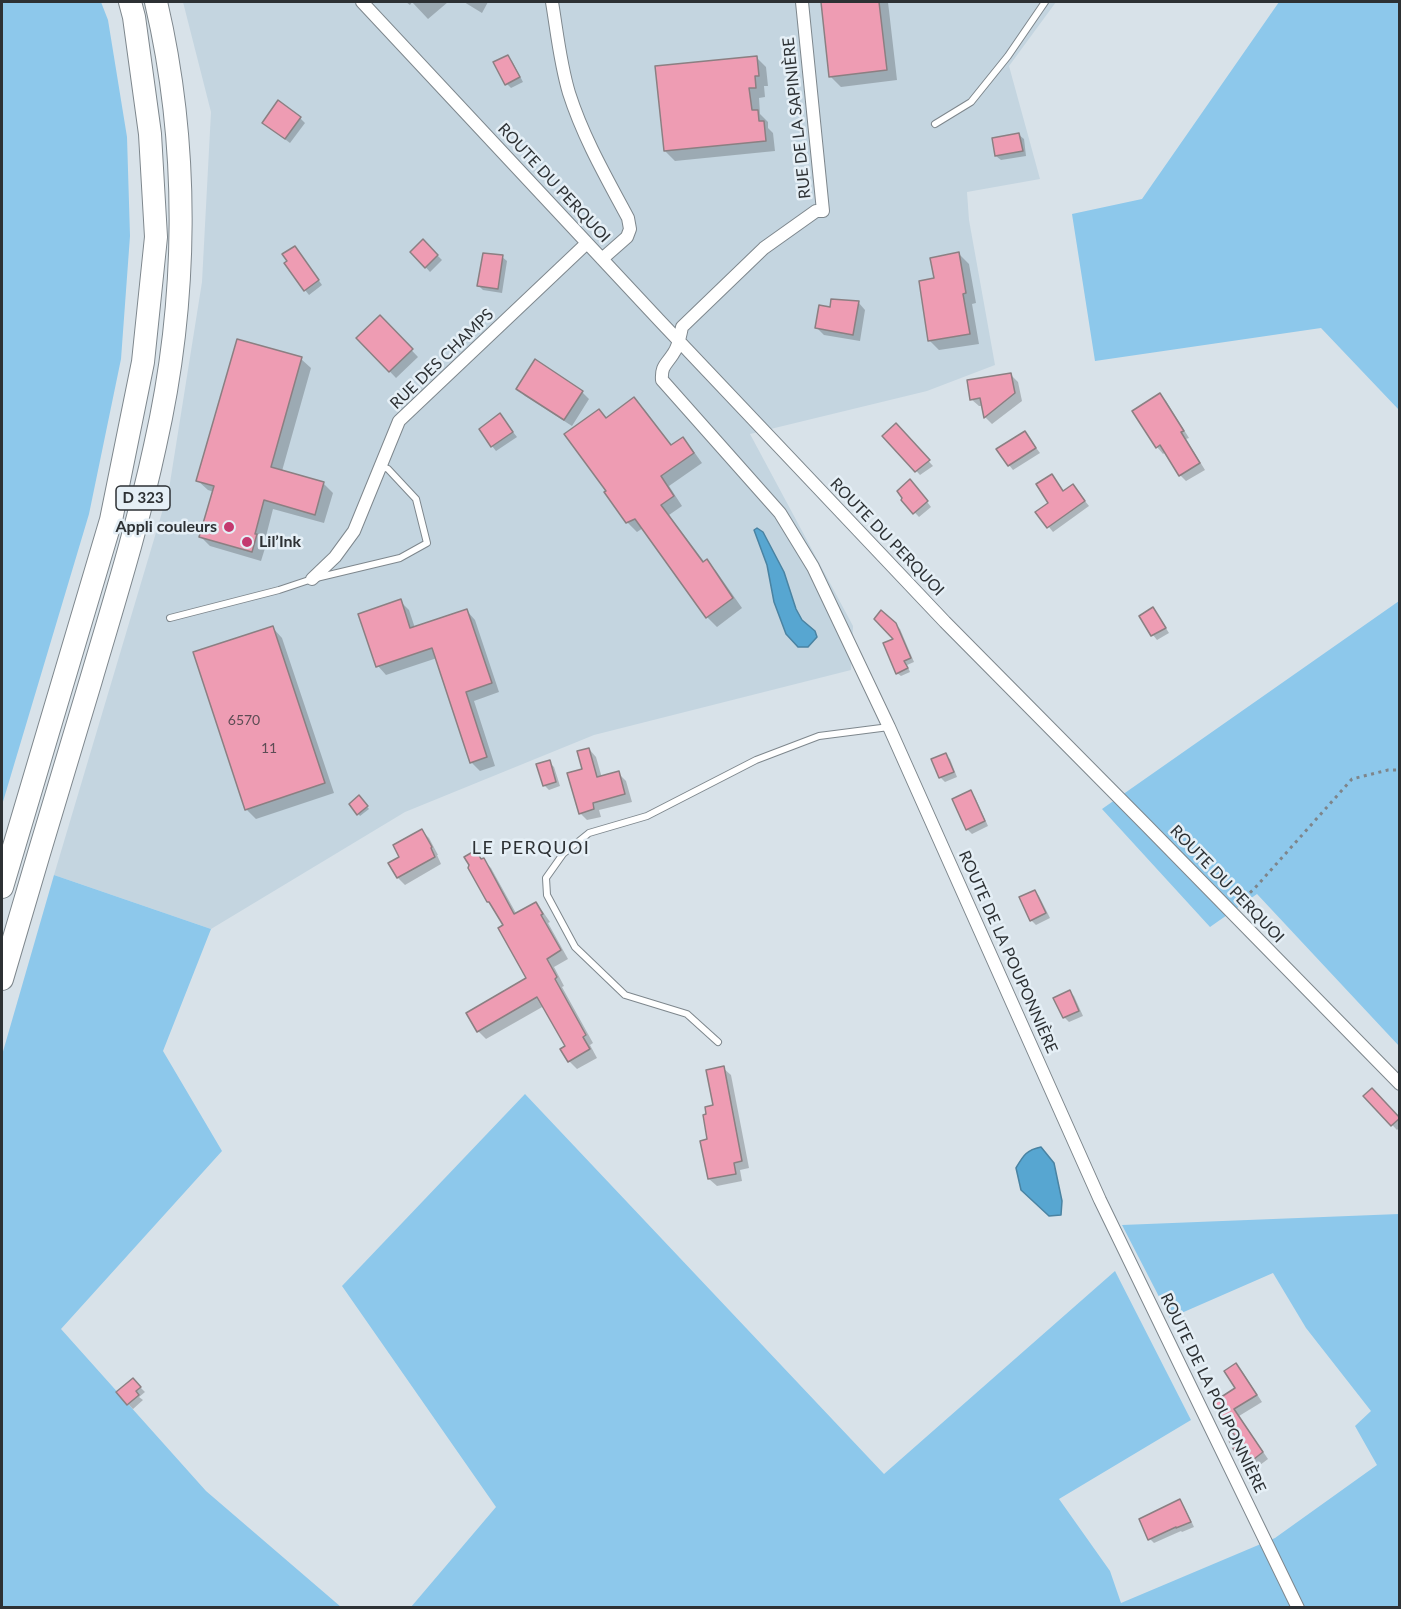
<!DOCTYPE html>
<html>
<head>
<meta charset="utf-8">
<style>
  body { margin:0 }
  #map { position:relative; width:1401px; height:1609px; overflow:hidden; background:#d8e2e9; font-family:Lato,sans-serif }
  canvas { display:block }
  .frame { position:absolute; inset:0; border:3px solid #2d3134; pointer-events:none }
</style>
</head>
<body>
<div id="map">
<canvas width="1401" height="1609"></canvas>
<div class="frame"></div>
</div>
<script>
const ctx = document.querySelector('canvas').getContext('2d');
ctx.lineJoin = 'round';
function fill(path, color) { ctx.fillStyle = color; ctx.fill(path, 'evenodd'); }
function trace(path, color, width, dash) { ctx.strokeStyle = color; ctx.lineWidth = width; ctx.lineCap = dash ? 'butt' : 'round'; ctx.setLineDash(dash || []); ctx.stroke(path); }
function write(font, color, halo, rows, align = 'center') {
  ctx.font = font + ' Lato,sans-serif'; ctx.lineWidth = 5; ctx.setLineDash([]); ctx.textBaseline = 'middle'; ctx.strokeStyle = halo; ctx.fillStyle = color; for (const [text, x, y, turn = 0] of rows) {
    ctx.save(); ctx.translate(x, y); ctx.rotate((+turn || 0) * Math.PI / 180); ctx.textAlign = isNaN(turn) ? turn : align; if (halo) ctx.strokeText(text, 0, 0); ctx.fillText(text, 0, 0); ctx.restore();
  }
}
const built = new Path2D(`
  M183,2H1056L1009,66L1040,179L967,192L969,220L995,365L927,391L750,434L853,626L851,670L594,735L405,812L211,929L54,875L169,489L202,282L211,112Z`);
const green = new Path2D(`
  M2,2H101L108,20L127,137L130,236L121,359L89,514L2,805Z
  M1279,2H1399V410L1321,328L1095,361L1072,214L1142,199Z
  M1399,601V1046L1257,894L1210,927L1102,809Z
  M54,875L211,929L163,1051L222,1151L61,1329L206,1491L341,1607H2V1055Z
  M525,1094L884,1474L1115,1271L1191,1420L1059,1499L1110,1571L1121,1603L1275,1538L1377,1465L1355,1426L1371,1411L1306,1328L1273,1273L1170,1318L1122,1225L1399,1214V1607H411L496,1507L342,1286Z`);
const water = new Path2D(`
  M757,528L763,532L784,572L796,609L802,620L815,631L817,637L808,647H798L786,634L774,602L767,565L754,530Z
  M1041,1147L1054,1163L1062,1201L1061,1215L1049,1216L1021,1190L1016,1168C1023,1156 1026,1150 1041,1147Z`);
const shadow = new Path2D(`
  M406,2H448L428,19L412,2L410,5Z
  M464,2H488L482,13Z
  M823,2H888L897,80L841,87L831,77Z
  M507,57L512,61L523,82L511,88L507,84Z
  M756,57L766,67L768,86H764L765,97L759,98L760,114L768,122V128L773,133L775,151L675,161L665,151Z
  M300,118L305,123L290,143L269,127Z
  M1019,135L1024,139L1026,156L1001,160L996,156Z
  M423,241L442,260L430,272L412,252Z
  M299,252L322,285L309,295L305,290Z
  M959,254L969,264L976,303L972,304L979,344L939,350L929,340L936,279Z
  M502,257L507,261L502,293L483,290L478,285Z
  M858,302L865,310L860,341L824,335L817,328Z
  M380,317L418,357L396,378L358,338Z
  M301,359L311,368L282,471L323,483L333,493L324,523L273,509L264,544L266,545L261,561L210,546L201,537L214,492L208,490L198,481Z
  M1011,375L1018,382L1022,401L992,424L985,417L983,406H979L971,399Z
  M518,389L582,392L589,399L572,426L525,396Z
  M1160,395L1166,401L1189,438L1186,439L1205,470L1186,481L1180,475L1166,452L1163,454L1157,447Z
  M634,399L644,409L672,446L683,439L692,449L702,463L669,486L682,506L669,515L705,563L706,561L716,571L742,608L717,627L707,617L643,528L637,532L627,522L607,419Z
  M500,415L517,437L496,451L492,446Z
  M896,426L933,466L920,475L885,436Z
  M1025,433L1040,453L1013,470L1009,465Z
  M1052,475L1064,492L1077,491L1089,506L1053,532L1037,512L1050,503Z
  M915,486L931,507L919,517L903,500Z
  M400,601L409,610L415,628L467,611L475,620L499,692L474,701L495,766L480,771L471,762L437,658L386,675L378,666Z
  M1153,609L1157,614L1169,633L1157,640L1153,635L1141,617Z
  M895,624L900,629L914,662L907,665L910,672L901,676L897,673Z
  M272,627L282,638L334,793L256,819L246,809Z
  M589,749L596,757L602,778L618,773L626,781L632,802L599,810L601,817L587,820L580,813L584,770Z
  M945,755L950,759L957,777L945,782L940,777Z
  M549,762L554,767L560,786L549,790L544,785Z
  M971,792L975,797L988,826L972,834L967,829Z
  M359,797L369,809L360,816L351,804Z
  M422,831L429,838L438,855H437L441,864L405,885L398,878L390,864L401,857Z
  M476,852L491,868L517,915L535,904L543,912L550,922L548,923L568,959L554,967L564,986L562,987L593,1043L590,1045L597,1058L577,1069L569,1061L567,1047L544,1006L486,1039L478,1031L528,978Z
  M1035,891L1039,896L1050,918L1036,925L1031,920Z
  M1070,992L1074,996L1083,1016L1069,1022L1064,1017Z
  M723,1068L731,1075L749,1168L740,1170L742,1181L717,1186L709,1179V1141Z
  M1372,1090L1400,1120V1127L1397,1130L1365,1096Z
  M1236,1365L1242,1371L1262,1402L1239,1416L1268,1459L1256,1468L1248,1458L1244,1460L1237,1454V1436L1214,1403L1237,1388Z
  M133,1380L145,1392L139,1397L143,1400L133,1409L118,1393Z
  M1180,1501L1184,1506L1194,1527L1182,1532L1181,1531L1154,1543L1150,1539Z`);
const building = new Path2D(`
  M821,2H879L887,70L829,77Z
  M508,55L520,77L505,85L493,62Z
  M757,56L759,76H755L756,88H749L752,110H758L759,121H764L766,141L664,151L655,66Z
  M278,100L301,117L285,139L262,123Z
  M1019,133L1023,151L995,156L992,138Z
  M423,239L438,255L425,268L410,252Z
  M295,246L319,280L304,291L284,263L287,261L282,254Z
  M959,252L966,293L963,294L970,334L928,341L919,281L934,278L930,258Z
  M483,253L503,255L498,289L477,286Z
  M831,299L859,301L853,335L815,328L819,305L830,307Z
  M380,315L413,349L389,372L356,338Z
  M237,339L302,357L271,467L324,482L315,515L264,500L255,534H257L252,552L199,537L214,486L196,481Z
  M535,359L583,391L564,420L516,389Z
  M1011,373L1015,393L984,418L980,398L970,400L967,380Z
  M1160,393L1184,431L1181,432L1200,463L1179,476L1160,445L1156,448L1132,411Z
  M634,397L671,445L683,437L694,453L661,476L674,496L661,505L703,562L707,559L733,598L706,618L635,519L626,523L604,492L606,491L564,434L599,409L606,418Z
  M500,413L513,432L491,447L479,429Z
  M896,423L930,460L915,472L882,436Z
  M1025,431L1036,448L1008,466L996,449Z
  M1052,474L1063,491L1073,484L1085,501L1047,528L1035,512L1048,503L1036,484Z
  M910,479L928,501L913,514L901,500L902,498L897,491Z
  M401,599L410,628L467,609L492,683L466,692L487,757L470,763L432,648L376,667L358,614Z
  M1153,607L1166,628L1151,636L1139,616Z
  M881,610L896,623L911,658L904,661L908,668L896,674L883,643L893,639L874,619Z
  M273,626L325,783L245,810L193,652Z
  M589,748L597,777L619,771L625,794L593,803L594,809L579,814L567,773L582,769L577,751Z
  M946,753L954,772L939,778L931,759Z
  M550,760L556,782L543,786L536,764Z
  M971,790L985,821L966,830L952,799Z
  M359,795L368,806L357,815L349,804Z
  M422,829L432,847L431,848L435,857L397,878L388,863L399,857L393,845Z
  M476,850L481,859L484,858L514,914L536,902L543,914L541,915L561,950L547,959L557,977L555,979L586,1035L583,1037L590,1049L568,1062L560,1049L565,1046L537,997L477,1032L466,1013L526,978L498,928L503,925L489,902H487L468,868L469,865L464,857Z
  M1035,890L1046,913L1030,921L1019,897Z
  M1070,990L1079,1011L1063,1018L1053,998Z
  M724,1066L742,1161L734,1163L736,1174L708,1179L700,1141L707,1139L703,1115L706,1114L705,1107L713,1105L706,1070Z
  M1372,1088L1400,1118L1391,1126L1363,1096Z
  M1236,1363L1257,1395L1234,1409L1263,1452L1249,1463L1241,1452L1236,1455L1229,1440L1235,1436L1212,1403L1235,1388L1224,1371Z
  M133,1378L141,1387L136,1391L139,1395L127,1405L116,1392Z
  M1180,1499L1191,1522L1176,1528V1527L1148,1540L1139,1519Z`);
const path = new Path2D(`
  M1239,903L1254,889L1352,779L1388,770H1400`);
const lane = new Path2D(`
  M935,124L971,102L1008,56L1045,2
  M170,618L279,590L312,579L400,558L427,543L416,499L388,469L381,466
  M718,1042L687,1014L625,995L575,947L547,895L546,878L563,854L589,833L647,816L756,760L819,736L889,727`);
const street = new Path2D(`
  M362,2L659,320L945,622L1147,826L1400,1084
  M552,2C557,32 560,63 569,93C583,137 606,177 628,218L630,229L627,237L602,259
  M802,2L823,211H816L764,248L682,327C680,336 679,346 673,354C666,365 661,366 662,380L780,513L813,567L889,727L1100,1200L1298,1608
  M312,579L335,557L354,531L399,421L587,243`);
const highway = new Path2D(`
  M2,887L111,520L143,362L156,237L150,134L134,17L130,2
  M2,979C31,879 61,780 91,680C114,602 138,525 155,446C188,301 190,147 156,2`);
const markers = [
  [229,527,6,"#c4396f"],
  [247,542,6,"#c4396f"]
];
const numberNames = [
  ["6570",244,720],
  ["11",269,748]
];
const shields = [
  [143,498,54]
];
const shieldNames = [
  ["D 323",143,498]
];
const streetNames = [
  ["RUE DE LA SAPINIÈRE",797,118,-96],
  ["ROUTE DU PERQUOI",554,183,47],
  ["RUE DES CHAMPS",442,359,-44],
  ["ROUTE DU PERQUOI",887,537,46],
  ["ROUTE DU PERQUOI",1227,884,46],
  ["ROUTE DE LA POUPONNIÈRE",1008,952,66],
  ["ROUTE DE LA POUPONNIÈRE",1213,1393,64]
];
const poiNames = [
  ["Appli couleurs",217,527],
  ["Lil’Ink",259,542,"left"]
];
const neighbourhoodNames = [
  ["LE PERQUOI",531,848]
];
fill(built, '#c4d5e0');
fill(green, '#8dc8eb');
fill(water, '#57a6d1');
trace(water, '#4a83a2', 1.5);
fill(shadow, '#0003');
fill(building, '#ee9cb3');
trace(building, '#8b7f82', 1.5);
trace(lane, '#7e878d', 8);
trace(street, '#7e878d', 14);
trace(highway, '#7e878d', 24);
trace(path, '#7e858a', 3, [3, 4.5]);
trace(lane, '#fff', 6);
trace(street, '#fff', 12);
trace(highway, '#fff', 22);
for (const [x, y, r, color] of markers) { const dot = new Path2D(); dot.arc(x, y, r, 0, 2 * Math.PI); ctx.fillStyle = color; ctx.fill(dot); trace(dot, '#e5eff6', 2); }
write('14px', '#5d4c54', null, numberNames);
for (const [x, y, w] of shields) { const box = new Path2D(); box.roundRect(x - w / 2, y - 12, w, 24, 4.5); ctx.fillStyle = '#e5eff6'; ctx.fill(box); trace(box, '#2d3134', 1.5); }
write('bold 15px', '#2d3134', null, shieldNames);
write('16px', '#2d3134', '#e5eff6', streetNames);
write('bold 16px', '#2d3134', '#e5eff6', poiNames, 'right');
ctx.letterSpacing = '1.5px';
write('18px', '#2d3134', '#e5eff6', neighbourhoodNames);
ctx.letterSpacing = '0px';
</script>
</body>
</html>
